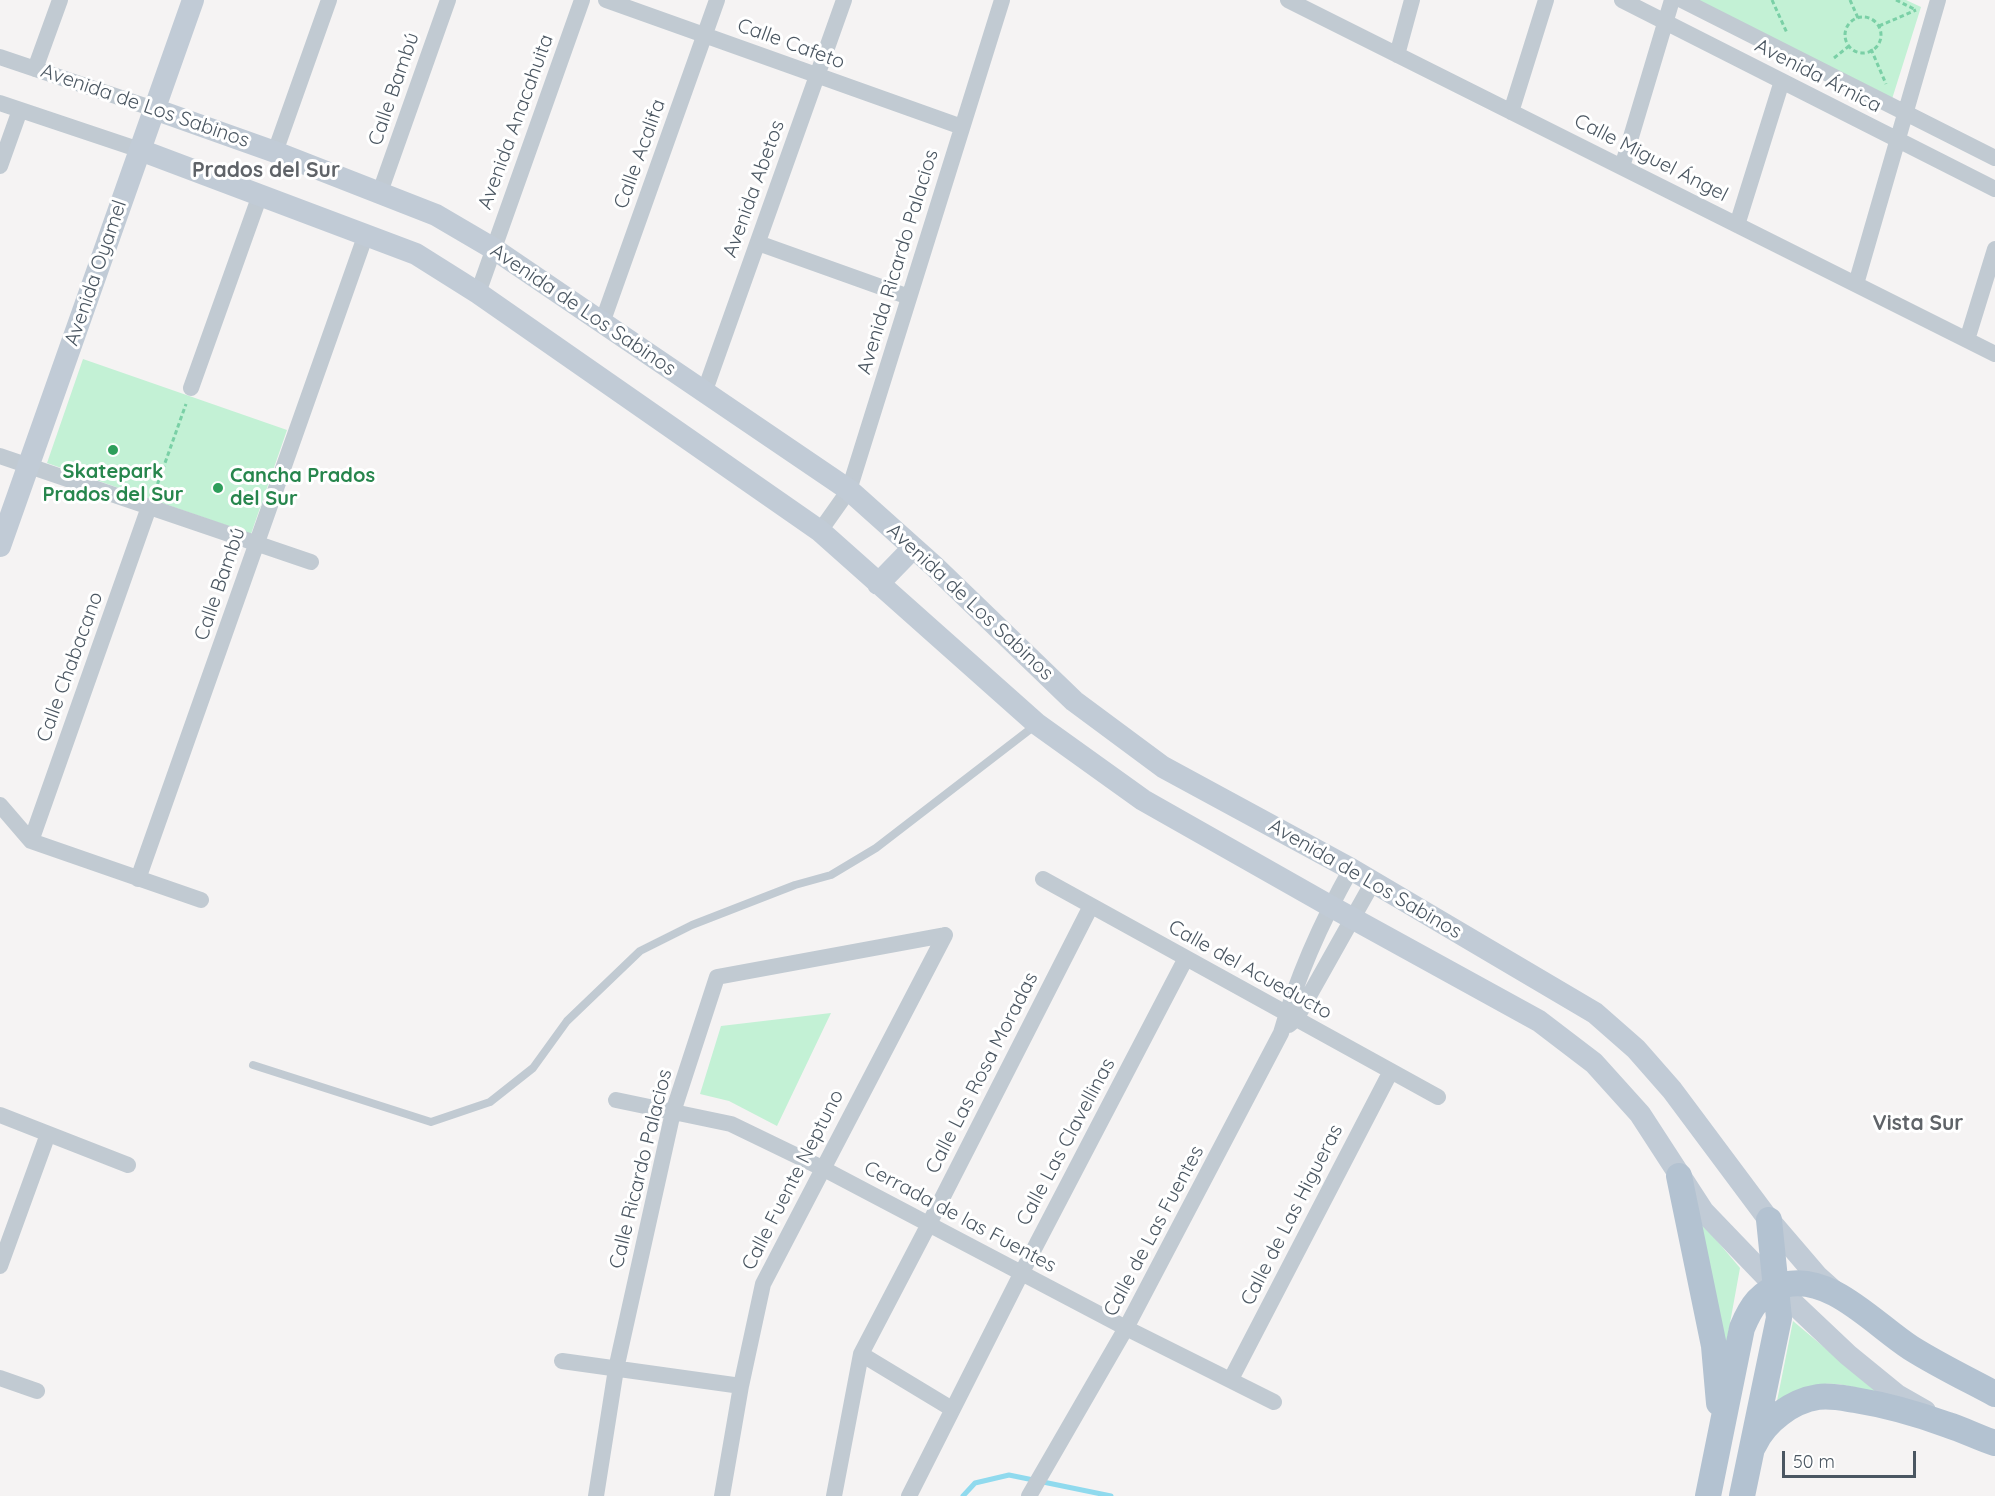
<!DOCTYPE html>
<html>
<head>
<meta charset="utf-8">
<style>
  body { margin:0 }
  #map { position:relative; width:1995px; height:1496px; overflow:hidden; background:#f5f3f3; font-family:Quicksand,sans-serif }
  canvas { display:block }
  .scale { position:absolute; left:1782px; top:1451px; width:134px; height:27px; box-sizing:border-box; border:3px solid #4a5661; border-top:0; padding-left:8px; font-size:18px; line-height:21px; white-space:nowrap; color:#4a5661; -webkit-text-stroke:4px #fff; paint-order:stroke }
</style>
</head>
<body>
<div id="map">
<canvas width="1995" height="1496"></canvas>
<div class="scale">50 m</div>
</div>
<script>
const ctx = document.querySelector('canvas').getContext('2d');
ctx.lineJoin = 'round';
function fill(path, color) { ctx.fillStyle = color; ctx.fill(path, 'evenodd'); }
function trace(path, color, width, dash) { ctx.strokeStyle = color; ctx.lineWidth = width; ctx.lineCap = dash ? 'butt' : 'round'; ctx.setLineDash(dash || []); ctx.stroke(path); }
function write(font, color, halo, rows, align = 'center') {
  ctx.font = font + ' Quicksand,sans-serif'; ctx.lineWidth = 6; ctx.setLineDash([]); ctx.textBaseline = 'middle'; ctx.strokeStyle = halo; ctx.fillStyle = color; for (const [text, x, y, turn = 0] of rows) {
    ctx.save(); ctx.translate(x, y); ctx.rotate((+turn || 0) * Math.PI / 180); ctx.textAlign = isNaN(turn) ? turn : align; if (halo) ctx.strokeText(text, 0, 0); ctx.fillText(text, 0, 0); ctx.restore();
  }
}
const green = new Path2D(`
  M1694,0H1906L1921,7L1892,99Z
  M83,359L287,430L251,534L47,463Z
  M831,1013L777,1126L729,1101L700,1094L721,1026Z
  M1697,1217L1740,1268L1724,1356Z
  M1793,1321L1881,1395C1833,1381 1823,1377 1777,1401Z`);
const stream = new Path2D(`
  M963,1496L975,1483L1009,1475L1111,1496`);
const path = new Path2D(`
  M1772,0L1787,33
  M1850,0L1858,18
  M1896,0L1916,10
  M1845 35a18 18 0 1 1 36 0a18 18 0 1 1-36 0Z
  M1879,26L1916,10
  M1871,49L1886,84
  M1834,58L1849,46
  M155,491L186,404`);
const lane = new Path2D(`
  M253,1065L431,1122L490,1102L533,1068L567,1021L640,951L692,925L795,885L831,875L876,848L1037,724`);
const street = new Path2D(`
  M606,0L962,127
  M1288,0L1995,354
  M1622,0L1995,189
  M1682,0L1995,158
  M1397,55L1412,0
  M0,57L154,109
  M35,69L60,0
  M0,103L140,150
  M1511,112L1546,0
  M275,152L329,0
  M0,166L20,110
  M1622,167L1672,0
  M380,192L448,0
  M1737,225L1782,81
  M758,243L909,297
  M1856,284L1938,0
  M478,293L582,0
  M602,323L717,0
  M1967,340L1995,249
  M191,388L260,195
  M704,393L844,0
  M0,456L311,562
  M820,531L849,490L1002,0
  M0,805L31,841L201,900
  M31,841L149,507
  M138,879L366,234
  M1043,879L1438,1097
  M1289,1025L1296,1019L1373,882
  M616,1100L731,1124L822,1168L1126,1328L1274,1402
  M0,1115L128,1165
  M0,1266L48,1134
  M861,1354L952,1409
  M562,1361L741,1386
  M0,1378L37,1391
  M1231,1379L1391,1071
  M596,1496L616,1369L673,1112L717,977L945,935
  M722,1496L741,1386L763,1284L945,935
  M834,1496L861,1354L929,1224L1091,906
  M909,1496L1021,1274L1186,958
  M1029,1496L1126,1328L1281,1033C1297,977 1323,919 1351,869`);
const secondary = new Path2D(`
  M154,109L275,152L436,215L494,249L849,490L934,566L1074,701L1163,767L1351,869L1595,1013L1636,1049L1672,1090L1769,1220L1817,1276L1837,1294
  M140,150L416,254L478,293L820,531L1037,724L1143,800L1330,906L1539,1021L1594,1063L1640,1114L1703,1211L1776,1287L1848,1355L1897,1395L1925,1411
  M0,546L193,0
  M878,584L913,548`);
const primary = new Path2D(`
  M1679,1176L1714,1346L1719,1403
  M1754,1445C1765,1421 1792,1401 1818,1397C1830,1395 1843,1398 1855,1400C1886,1405 1918,1414 1948,1425C1964,1430 1979,1438 1995,1443
  M1708,1496L1742,1328C1751,1306 1761,1291 1784,1285C1830,1273 1875,1325 1911,1348C1938,1365 1967,1379 1995,1394
  M1742,1496L1779,1318L1769,1220`);
const markers = [
  [113,450,6,"#2e9e5b"],
  [218,488,6,"#2e9e5b"]
];
const streetNames = [
  ["Calle Cafeto",791,44,20],
  ["Avenida Árnica",1818,76,27],
  ["Calle Bambú",394,89,-71],
  ["Avenida de Los Sabinos",145,106,19],
  ["Avenida Anacahuita",516,122,-70],
  ["Calle Acalifa",640,154,-70],
  ["Calle Miguel Ángel",1651,158,27],
  ["Avenida Abetos",754,189,-70],
  ["Avenida Ricardo Palacios",898,262,-73],
  ["Avenida Oyamel",96,273,-71],
  ["Avenida de Los Sabinos",583,310,34],
  ["Calle Bambú",220,584,-71],
  ["Avenida de Los Sabinos",970,602,43],
  ["Calle Chabacano",70,667,-70],
  ["Avenida de Los Sabinos",1365,879,30],
  ["Calle del Acueducto",1250,970,29],
  ["Calle Las Rosa Moradas",982,1073,-63],
  ["Calle Las Clavellinas",1066,1142,-62],
  ["Calle Ricardo Palacios",641,1169,-76],
  ["Calle Fuente Neptuno",793,1180,-63],
  ["Calle de Las Higueras",1292,1215,-63],
  ["Cerrada de las Fuentes",960,1217,28],
  ["Calle de Las Fuentes",1154,1231,-62]
];
const leisureNames = [
  ["Skatepark",113,472],
  ["Prados del Sur",113,495],
  ["Cancha Prados",230,476,"left"],
  ["del Sur",230,499,"left"]
];
const neighbourhoodNames = [
  ["Prados del Sur",266,171],
  ["Vista Sur",1918,1124]
];
fill(green, '#c3f1d5');
trace(stream, '#90daee', 5);
trace(path, '#7ad0a6', 3, [4.5, 3]);
trace(lane, '#c1cad2', 8);
trace(street, '#c1cad2', 16);
trace(secondary, '#c1cbd6', 22);
trace(primary, '#b3c2d1', 26);
for (const [x, y, r, color] of markers) { const dot = new Path2D(); dot.arc(x, y, r, 0, 2 * Math.PI); ctx.fillStyle = color; ctx.fill(dot); trace(dot, '#fff', 2); }
write('20px', '#4a5661', '#fff', streetNames);
write('bold 20px', '#27864d', '#fff', leisureNames);
write('bold 21px', '#5f6368', '#fff', neighbourhoodNames);
</script>
</body>
</html>
